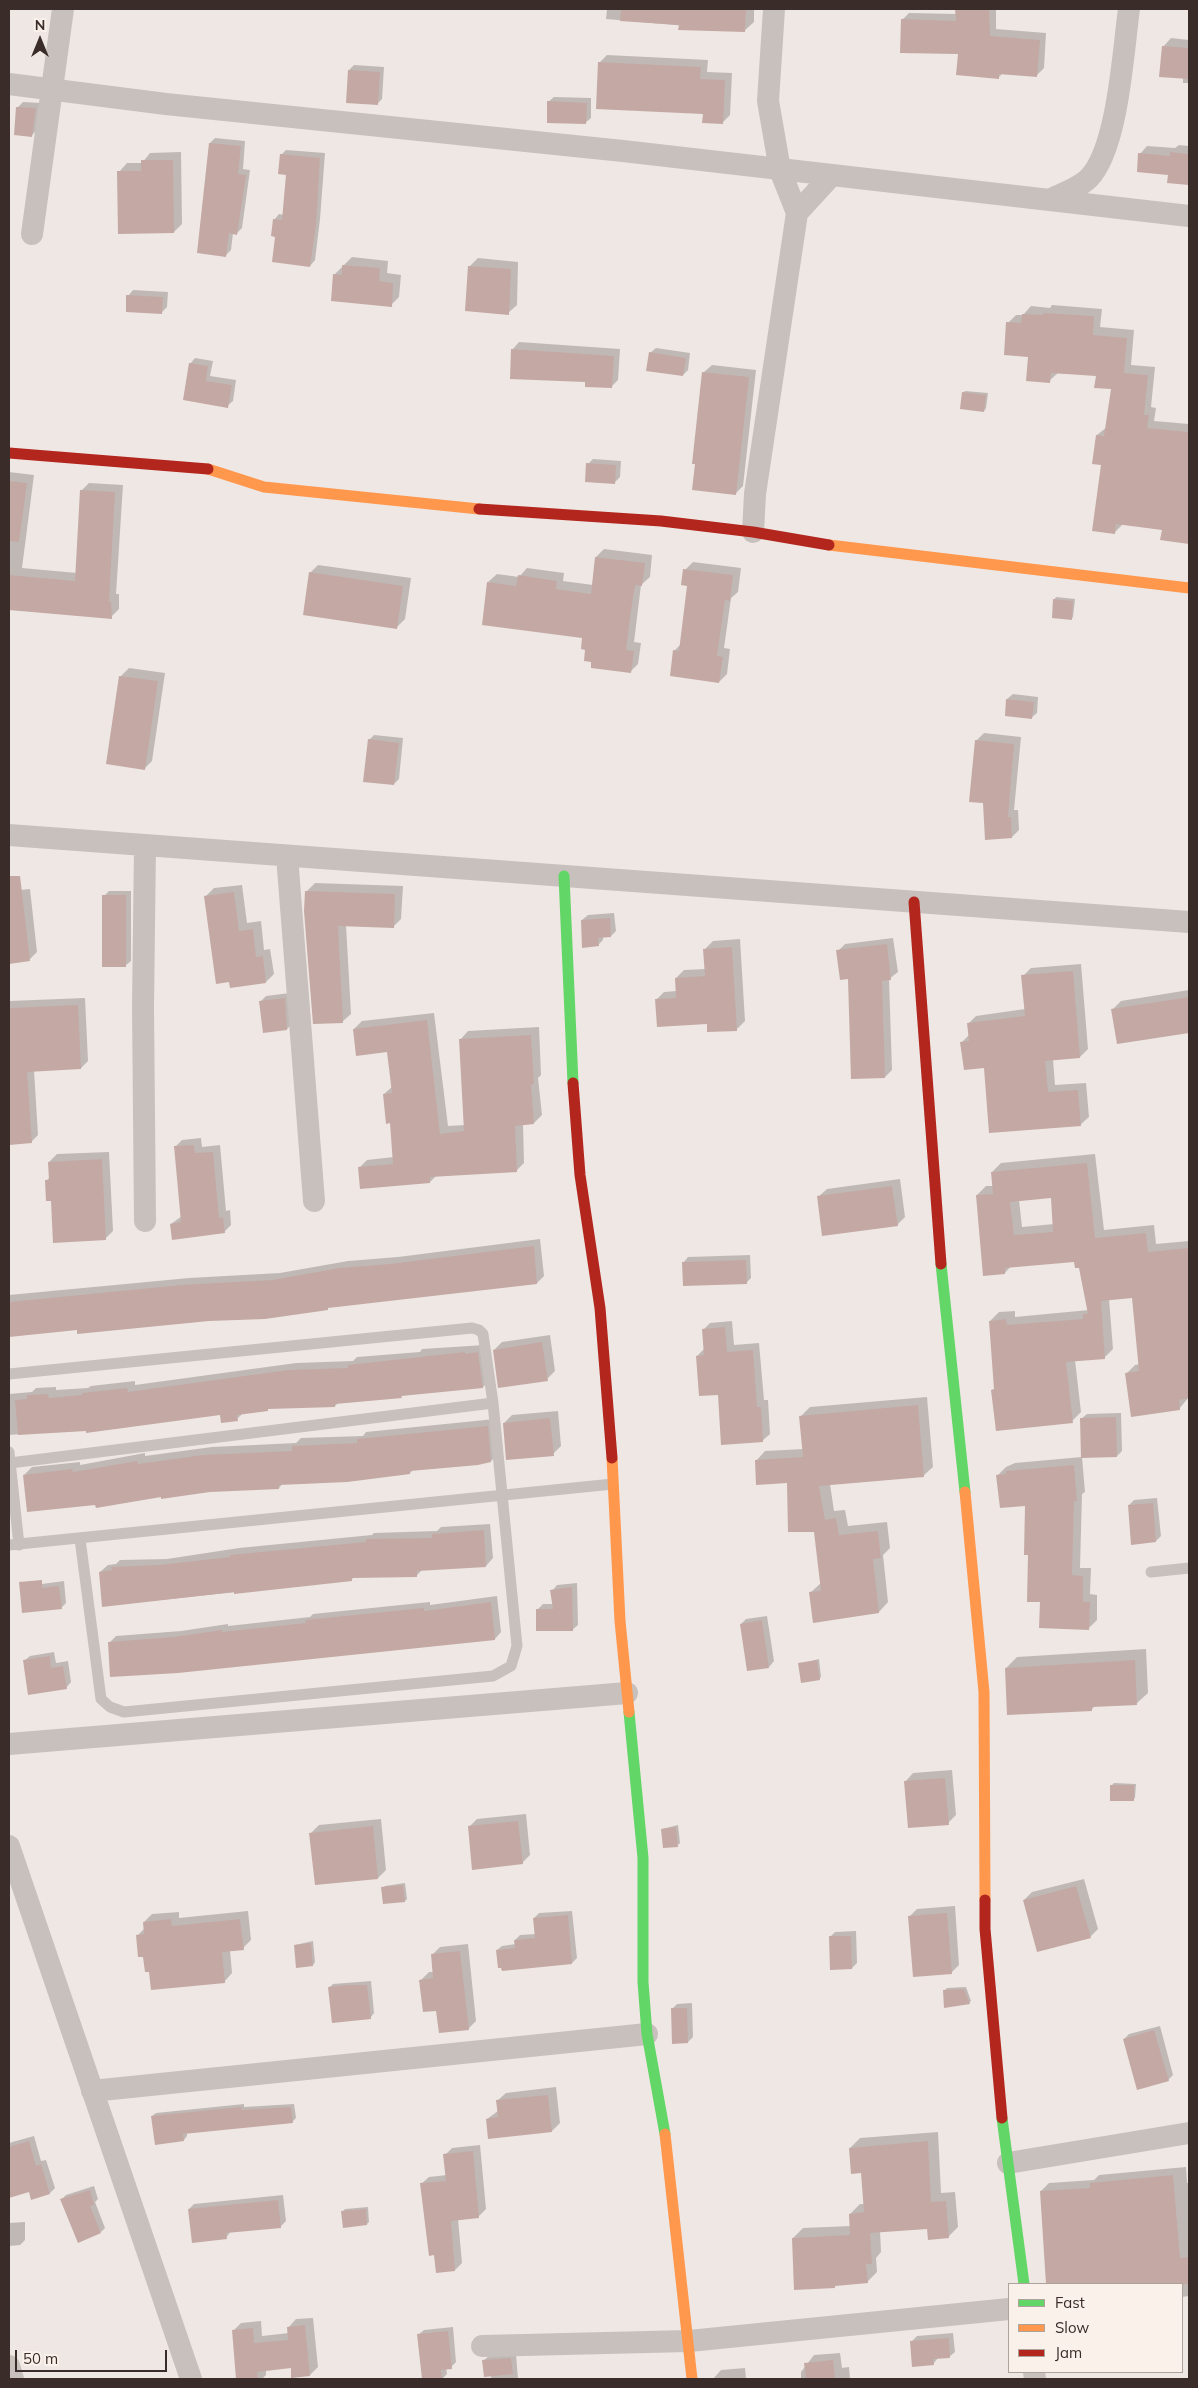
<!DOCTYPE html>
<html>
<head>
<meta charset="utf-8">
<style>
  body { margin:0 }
  #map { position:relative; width:1198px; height:2388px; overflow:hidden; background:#efe7e3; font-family:Mulish,sans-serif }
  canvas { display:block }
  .frame { position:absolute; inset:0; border:10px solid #3a2c29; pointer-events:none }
  .legend { position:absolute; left:1008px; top:2283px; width:175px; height:90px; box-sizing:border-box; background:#fbf1eb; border:1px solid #aea29d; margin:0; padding:6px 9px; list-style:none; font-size:15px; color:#3a2c29 }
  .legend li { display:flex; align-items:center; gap:10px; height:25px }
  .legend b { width:25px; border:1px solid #aea29d }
  .north { position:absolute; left:15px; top:15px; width:50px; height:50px; -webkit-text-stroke:4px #fbf1eb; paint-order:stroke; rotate:0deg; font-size:14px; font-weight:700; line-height:20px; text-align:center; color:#3a2c29 }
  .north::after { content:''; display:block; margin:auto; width:18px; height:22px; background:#3a2c29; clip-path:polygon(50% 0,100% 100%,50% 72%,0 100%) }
  .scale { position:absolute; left:15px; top:2350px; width:152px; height:22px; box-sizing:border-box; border:2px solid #3a2c29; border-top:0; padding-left:6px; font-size:15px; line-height:18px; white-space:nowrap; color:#3a2c29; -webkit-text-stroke:4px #fbf1eb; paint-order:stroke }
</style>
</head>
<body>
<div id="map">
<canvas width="1198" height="2388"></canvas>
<div class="frame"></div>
<ul class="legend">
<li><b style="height:6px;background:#63d668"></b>Fast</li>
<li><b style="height:6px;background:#ff974d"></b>Slow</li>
<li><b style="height:6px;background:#b3261e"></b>Jam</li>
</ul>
<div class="north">N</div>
<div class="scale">50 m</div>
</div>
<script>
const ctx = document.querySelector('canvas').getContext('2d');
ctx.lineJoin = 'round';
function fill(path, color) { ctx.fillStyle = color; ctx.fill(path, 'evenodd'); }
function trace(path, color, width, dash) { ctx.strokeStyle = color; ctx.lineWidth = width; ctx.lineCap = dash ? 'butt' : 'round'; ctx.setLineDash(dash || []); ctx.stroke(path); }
const shadow = new Path2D(`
  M356,9H391L390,10Z
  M607,9H754V22L744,31L606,19Z
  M957,9H996V29L1046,33L1044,68L1037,75L1003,73L998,78L902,20L909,13L957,14Z
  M1171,38L1189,40V83H1183V77L1163,47Z
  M607,55L708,60L707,72L732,73L730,115L723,122L599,63Z
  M354,65L384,67L382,99L377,104L349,70Z
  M554,97L591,98V118L585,123L548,102Z
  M23,102L41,103L37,130L32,135L18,107Z
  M215,138L245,141L243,169L250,170L242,228L237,233H233L231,250L226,255L210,143Z
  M1179,145L1189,146V184L1169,182V174L1140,154L1147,146L1175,148Z
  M286,150L325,153L320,219L315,260L310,266L276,236L274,220L279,214L284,215L288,174L281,155Z
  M181,152L182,224L174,232L119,172L127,163H142L150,153Z
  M352,257L388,261L387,273L401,275L399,297L391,305L334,275Z
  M478,258L518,262L517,305L508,313L470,266Z
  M133,290L168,292L167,307L162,312L128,296Z
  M1052,305L1102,309L1100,327L1134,330L1131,365L1155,367L1151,407L1156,408L1154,421L1189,424V542L1162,539L1163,529L1123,524L1114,533L1097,435L1107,427L1112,388L1097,375L1058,373L1049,381L1029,356L1008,323L1016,315H1023L1031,306L1050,308Z
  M519,342L620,349L618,380L611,387L587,381L512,350Z
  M656,348L690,353L688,370L683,375L650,353Z
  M195,358L213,361L210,376L236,380L233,401L227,406L190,364Z
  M712,365L756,370L743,486L735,494L703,373Z
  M965,391L988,393L986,408L984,411L963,393Z
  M593,459L621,461L620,477L615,482L588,464Z
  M9,472L34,475L22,568L77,573L81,491L89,483L123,485L116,594H119V609L111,617L9,608Z
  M604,549L652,555L650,577L641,585L634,642L641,643L638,664L630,672L593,661L584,637L488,582L497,574L519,577L527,568L564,573L563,581L593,585L596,557Z
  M693,562L741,568L738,592L731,598L724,648L730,649L727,674L719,682L674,651L681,644L688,585L685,570Z
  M318,565L411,578L405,619L397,627L310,573Z
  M1056,597L1075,599L1073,617L1071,619L1054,600Z
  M129,668L165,673L152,761L144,769L121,676Z
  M1013,694L1038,697L1037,713L1031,718L1007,699Z
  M984,733L1021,737L1014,810H1018L1019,830L1012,837L984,802L976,741Z
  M374,735L403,738L399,779L394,784L369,740Z
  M315,883L403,886L401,919L393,927L346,925L351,1014L342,1022L307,891Z
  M242,885L247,923L261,921L264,950L270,949L274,974L266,982L206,896L214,888Z
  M30,889L37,952L29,960L9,963V891Z
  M109,891H131V961L125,966L104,896Z
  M614,913L616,931L611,936L603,937V940L598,945L582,920L588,915Z
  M893,938L898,972L889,979L892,1070L885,1077L838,951L845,944Z
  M740,939L745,1021L737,1029L708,1023L656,1000L664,992L677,991L676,978L684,970L706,969L705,949L713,941Z
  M1081,964L1088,1049L1080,1057L1053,1059L1055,1085L1086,1083L1089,1117L1080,1125L985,1066L962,1042L970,1034L968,1024L976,1016L1025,1009L1023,976L1031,968Z
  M1189,990V1032L1118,1043L1113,1009L1121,1001Z
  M290,993L292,1024L287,1029L261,1001L266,996Z
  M85,998L88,1061L81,1068L34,1070L38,1135L31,1142L9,1143V1001Z
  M434,1013L448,1126L465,1125L460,1040L468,1031L539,1027L541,1075L538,1078L542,1115L534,1123L523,1124L524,1163L516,1171L437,1175L430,1182L359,1168L367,1160L394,1157L391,1122L384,1094L393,1086L388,1051L354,1029L362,1021Z
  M201,1138L202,1147L220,1145L226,1211L230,1210L231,1225L224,1232L171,1224L182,1216L175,1147L182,1140Z
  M109,1152L113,1231L105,1239L52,1200L46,1181L50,1177L49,1162L57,1154Z
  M1095,1154L1104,1230L1154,1225L1156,1244L1189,1241V1397L1179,1409L1126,1374L1135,1365L1140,1364L1133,1296L1109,1299L1113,1349L1104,1358L1075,1360L1081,1412L1072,1421L993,1390L995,1388L990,1321L999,1312L1015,1311V1317L1089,1310L1080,1267L1076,1261L1011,1266L1005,1273L977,1195L986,1186H993L992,1172L1001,1163ZM1052,1197L1054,1224L1022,1227L1019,1200Z
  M900,1179L905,1217L897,1225L818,1197L827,1189Z
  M540,1239L544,1276L537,1283L9,1336V1295L189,1278L280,1273L348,1261L398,1257Z
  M750,1255L751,1278L746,1283L683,1263L688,1257Z
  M732,1321L734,1345L759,1343L764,1400H768L770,1434L762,1441L719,1393L697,1356L704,1349L703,1330L710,1323Z
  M550,1335L555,1371L547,1379L494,1350L502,1342Z
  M485,1345L490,1380L483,1387L404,1394L401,1397L338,1403L335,1406L269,1408L243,1413L237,1419L221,1414L87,1429L9,1435V1394L32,1392L36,1388L56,1387V1390L88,1388L91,1386L135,1381V1385L296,1363L353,1361L357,1357L420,1352L422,1349Z
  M927,1397L933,1467L923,1476L830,1484L834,1511L845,1510L848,1526L887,1522L890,1548L883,1555L888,1602L879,1612L810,1593L821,1583L815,1530L788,1482L756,1461L765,1451L804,1449L801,1416L810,1407Z
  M558,1411L561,1446L553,1454L504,1423L512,1415Z
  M1121,1413L1122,1451L1117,1456L1081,1419L1087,1414Z
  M495,1419L499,1453L491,1461L413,1470L410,1473L283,1483L279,1488L210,1491L96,1504L24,1475L32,1467L80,1462V1465L145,1453V1456L212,1447L296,1443L301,1438L363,1436L366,1432Z
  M1082,1457L1085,1492L1082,1494L1080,1568H1091L1090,1594L1097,1595V1620L1089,1628L1041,1601L1030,1554L1026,1504L998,1475L1006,1467L1015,1463Z
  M1157,1498L1161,1536L1156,1541L1129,1505L1134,1500Z
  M490,1524L493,1558L486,1566L422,1570L417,1575L354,1577L351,1580L103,1606L100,1572L108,1565L116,1564L120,1560L167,1559L239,1548L372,1535L374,1533L437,1531L441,1527Z
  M64,1581L66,1603L61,1608L37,1589L42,1584Z
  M577,1583L578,1625L572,1630L537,1610L543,1604H553L552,1591L557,1585Z
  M497,1596L501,1632L495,1639L109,1643L116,1636L181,1631L228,1624V1626L310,1617L313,1614L430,1602V1605Z
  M767,1616L774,1661L769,1667L741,1624L746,1619Z
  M1146,1649L1148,1693L1137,1703L1095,1706L1091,1710L1006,1668L1017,1657Z
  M54,1652L56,1663L68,1661L71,1682L66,1688L24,1661L30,1656Z
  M819,1659L821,1677L819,1679L800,1664Z
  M952,1770L956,1815L948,1823L905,1782L913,1773Z
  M1114,1783L1136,1784L1135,1798L1133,1800L1111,1786Z
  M526,1814L530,1855L522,1863L469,1827L477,1819Z
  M381,1819L386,1870L378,1878L311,1833L319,1825Z
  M678,1825L680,1843L678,1845L662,1829Z
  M1084,1879L1098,1929L1090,1937L1024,1900L1032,1892Z
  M405,1883L407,1899L405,1901L383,1888L385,1886Z
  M955,1906L959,1965L951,1973L909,1917L917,1909Z
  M248,1911L251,1940L243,1948L230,1950L232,1973L224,1982L150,1971L137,1936L145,1928L144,1922L152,1914L179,1912V1918Z
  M572,1911L577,1958L572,1963L503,1970L497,1950L502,1946L516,1944L515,1940L520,1935L536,1934L534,1918L539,1913Z
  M856,1931L857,1963L852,1968L830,1937L835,1932Z
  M313,1941L315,1962L313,1965L295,1945Z
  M468,1944L476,2021L468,2029L438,2010L421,1980L429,1972H434L432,1955L440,1947Z
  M371,1981L374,2013L370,2018L329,1988L333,1984Z
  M966,1987L971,2001L969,2003L945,1990L947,1988Z
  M692,2003L693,2037L688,2042L672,2009L677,2004Z
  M1160,2026L1173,2075L1168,2080L1124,2039L1129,2034Z
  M556,2087L560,2123L552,2131L487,2119L498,2111L497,2101L506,2093Z
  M244,2104V2107L294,2104L296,2118L292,2122L187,2133V2136L184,2140L152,2116L156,2113Z
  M938,2132L941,2193L955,2192L958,2227L948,2237L929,2228L880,2231L881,2252L876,2258L877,2272L867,2282L837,2284L834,2287L793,2238L803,2228L851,2226L850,2214L860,2204H865L863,2172L850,2148L860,2138Z
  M34,2136L41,2161L46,2160L55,2188L50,2193L30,2191L9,2196V2143Z
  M480,2145L486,2209L479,2216L458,2219L462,2263L455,2270L421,2184L429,2177L447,2175L445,2155L452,2148Z
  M1186,2167L1187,2183H1189V2296L1182,2297V2284H1047L1041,2191L1049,2183L1094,2180L1099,2175Z
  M94,2186L98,2199L95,2202L105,2228L101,2232L62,2199L66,2195Z
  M283,2195L286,2221L280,2227L231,2231L226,2238L189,2209L194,2204Z
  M368,2207L369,2222L367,2224L342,2212L345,2209Z
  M25,2222V2240L20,2245L9,2246V2223Z
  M313,2318L318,2367L310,2375L292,2367L266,2370V2375L262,2379H238L233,2331L241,2323L261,2321L262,2336L289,2333L288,2328L296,2319Z
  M453,2327L456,2362L451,2367L446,2368L447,2374L442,2379H423L418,2335L424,2330Z
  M953,2333L955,2352L949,2357L938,2358L933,2364L912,2341L917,2336Z
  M840,2353L842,2368L849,2367L850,2379H801V2372L814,2355Z
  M516,2354L518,2379H492L483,2361L489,2356Z
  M745,2368L746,2379H713L721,2370Z`);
const building = new Path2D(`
  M621,9H746L745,32L678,30L679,25L620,21Z
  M955,9H989L990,36L1040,40L1037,77L999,74V79L956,75L958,54L900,53L901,19L956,21Z
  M1162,46L1189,48V79L1159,77Z
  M598,62L701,67L700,79L725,80L723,124L702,123L703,114L596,109Z
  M348,70L380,72L378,105L346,103Z
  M547,101L587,103L586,124L547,123Z
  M16,107L36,108L32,137L14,135Z
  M209,143L241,146L238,174L246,175L237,235L229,233L226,257L197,253Z
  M1170,152L1189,154V185L1167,183L1168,175L1137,172L1138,153L1170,156Z
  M280,154L320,158L316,225L310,267L272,262L275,237L271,236L273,219L282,220L286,175L278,174Z
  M141,160H173L174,233L118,234L117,171H141Z
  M342,265L380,268L379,281L393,283L392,307L331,301L333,274L342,275Z
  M468,266L511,269L509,315L465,311Z
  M126,295L163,297L162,314L126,312Z
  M1043,313L1094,316L1093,335L1127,338L1124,373L1148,375L1144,415H1149L1147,428L1189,432V544L1160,540L1162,530L1116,524L1115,534L1092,531L1101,465L1092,464L1096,435L1104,436L1111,389L1094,388L1096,376L1051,373L1050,383L1026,381L1028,357L1004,355L1006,322L1021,323L1022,314L1043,315Z
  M511,349L614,356L612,388L585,387V382L510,379Z
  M649,352L686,358L683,376L646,371Z
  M189,363L208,366L206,381L232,385L228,408L183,400Z
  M702,372L749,377L736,495L692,490L695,464H692Z
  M962,392L986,395L984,412L960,409Z
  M586,463L616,465L615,484L585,482Z
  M9,481L27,483L19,542L9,541Z
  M80,490L115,492L109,602L111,601L112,619L9,610V575L75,581Z
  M595,557L645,563L642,586L635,585L631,611L626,650L634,651L631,673L591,668V662L584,661L585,650L581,649L582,638L482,625L487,582L516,586L518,575L557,581L556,589L591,594Z
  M683,569L733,575L730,601L725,600L717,656L723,657L719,683L670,676L673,650L679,651L687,586L681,585Z
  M309,572L403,586L397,629L303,615Z
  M1053,599L1073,601L1072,620L1052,618Z
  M119,676L158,681L145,770L106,764Z
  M1006,699L1034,702L1032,719L1005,716Z
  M368,739L399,743L394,785L363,782Z
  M975,740L1014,744L1008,817H1011L1012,838L985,840L983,803L969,802Z
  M9,876H20L30,961L9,964Z
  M305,891L395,894L394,928L338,926L343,1023L313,1024L304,911Z
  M234,892L239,931L253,929L256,957L263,956L266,983L230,988L229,982L216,984L204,896Z
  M102,895H126V967H102Z
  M610,918L611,937L598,938L599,946L582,948L581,920Z
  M887,944L891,980L882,981L885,1078L851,1079L848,979L840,980L836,950Z
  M732,947L737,1031L707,1032V1024L657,1027L655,999L676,998L675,978L705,976L703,949Z
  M1073,971L1080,1058L1045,1061L1048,1092L1078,1090L1081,1126L989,1133L984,1068L964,1070L960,1042L969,1041L967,1023L1025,1016L1021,975Z
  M1189,997V1033L1117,1044L1111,1009Z
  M285,998L287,1030L263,1033L259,1001Z
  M78,1005L81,1069L27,1072L32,1143L9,1145V1008Z
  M427,1020L440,1134L464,1131L459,1039L531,1035L534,1084L531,1085L534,1124L515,1126L517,1172L430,1177V1183L360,1189L358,1167L393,1164L390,1123L386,1124L383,1094L392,1093L387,1052L356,1056L353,1029Z
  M194,1145L195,1153L213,1152L219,1218L223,1217L225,1233L172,1240L170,1224L181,1222L174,1146Z
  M102,1159L106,1240L53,1243L51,1201H46L45,1180H49L48,1162Z
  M1087,1163L1095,1238L1146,1233L1148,1252L1189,1248V1398L1179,1400L1180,1410L1131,1417L1125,1373L1139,1371L1132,1298L1101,1301L1105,1359L1066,1362L1073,1423L996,1431L991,1390L994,1389L989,1321L1006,1319L1007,1325L1083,1319V1314H1088L1079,1268H1075L1074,1262L1005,1268V1274L983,1276L976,1195L993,1194L991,1172ZM1051,1198L1053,1232L1014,1235L1010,1202Z
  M892,1186L898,1226L822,1236L817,1196Z
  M534,1246L537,1284L328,1308V1310L265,1319L209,1321L77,1334V1330L9,1337V1302L181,1285L272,1280L340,1268L390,1264Z
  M746,1260L747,1284L683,1286L682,1262Z
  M725,1327L727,1352L753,1350L757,1407H761L763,1442L721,1445L718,1395L699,1396L696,1356L704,1355L702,1329Z
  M542,1342L548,1381L498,1388L493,1350Z
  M465,1352V1354L478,1352L483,1388L401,1396L402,1398L335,1404V1407L268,1409V1411L237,1415L238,1421L221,1423L220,1415L86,1433V1431L18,1435L15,1400L27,1399V1395L48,1394L49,1398L82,1395V1393L127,1388L128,1392L288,1370L348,1368V1365Z
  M918,1405L924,1477L819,1486L825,1520L836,1518L839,1535L878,1531L881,1558L873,1559L879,1613L813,1623L809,1592L821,1591L814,1532H788L787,1483L756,1485L755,1460L803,1457L799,1416Z
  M1116,1417L1117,1457L1081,1458L1080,1418Z
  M550,1418L554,1456L506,1460L503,1423Z
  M488,1426L491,1462L478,1465L410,1471V1474L347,1482L279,1485V1489L210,1492L161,1499V1497L96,1508L95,1505L27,1512L23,1475L72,1469L73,1472L137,1461L138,1464L203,1455L292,1451V1446L357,1443V1439Z
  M1074,1465L1077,1501H1074L1072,1575L1083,1576V1602H1090L1089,1630L1039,1628L1040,1602H1027L1028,1555H1024L1025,1506L1000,1508L996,1475L1006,1474V1471Z
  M1153,1503L1156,1542L1131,1545L1128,1505Z
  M484,1530L486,1567L417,1571V1577L352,1578V1581L234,1594V1592L102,1607L99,1572L112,1570L111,1567L159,1565L230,1557V1555L366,1542V1539L432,1538V1534Z
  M42,1580V1588L59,1586L62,1609L22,1613L19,1582Z
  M572,1587L573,1631H536V1609H553L550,1590Z
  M491,1602L495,1640L178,1673L110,1677L108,1642L174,1637L222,1630V1632L306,1623L305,1620L424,1608V1611Z
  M762,1620L769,1668L747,1671L740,1624Z
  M50,1656L51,1668L63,1666L67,1689L28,1695L23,1660Z
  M817,1660L820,1680L801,1683L798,1663Z
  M1135,1660L1137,1705L1092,1707V1711L1007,1715L1005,1668Z
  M945,1778L949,1825L908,1828L904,1781Z
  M1110,1785H1134V1801H1110Z
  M518,1821L523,1864L472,1870L468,1826Z
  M373,1826L378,1879L315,1885L309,1833Z
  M676,1827L678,1847L663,1848L661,1829Z
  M403,1885L405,1902L383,1904L381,1887Z
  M1076,1886L1091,1938L1037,1952L1023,1900Z
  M947,1913L952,1974L913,1977L908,1916Z
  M568,1915L572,1964L502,1971L501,1968H498L496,1950L515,1948L514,1940L535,1938L533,1918Z
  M171,1919L172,1926L240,1919L244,1950L222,1952L225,1983L151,1990L149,1972H145L143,1957H138L136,1935L144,1934L143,1922Z
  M829,1936H851L852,1969L830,1970Z
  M311,1943L313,1966L296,1968L294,1945Z
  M460,1951L469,2030L439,2033L436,2011L423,2012L419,1980L433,1978L431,1954Z
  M347,1985H367L371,2019L332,2023L328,1987Z
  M964,1989L970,2004L944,2008L943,1990Z
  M671,2008H687L688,2043L672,2044Z
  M1154,2030L1169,2081L1137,2090L1123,2039Z
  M548,2095L552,2132L488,2139L486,2119L498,2117L496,2100Z
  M241,2107V2110L291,2107L293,2123L183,2134L184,2141L155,2145L151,2116Z
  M29,2141L36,2166L41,2164L50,2194L31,2200L29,2192L9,2198V2147Z
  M928,2141L931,2202L946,2201L949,2238L928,2240L927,2229L870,2233L872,2264H866L868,2283L835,2286V2288L794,2290L792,2238L850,2235L849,2214L864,2212L861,2173L851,2174L849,2148Z
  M473,2151L479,2218L451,2221L455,2271L436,2273L434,2255L429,2256L420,2183L446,2181L443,2154Z
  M1173,2175L1180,2258L1189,2257V2284H1046L1040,2191L1090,2188V2183Z
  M90,2190L94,2205L90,2206L101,2233L78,2243L60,2199Z
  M278,2200L281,2228L226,2233L227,2239L192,2243L188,2209Z
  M366,2209L367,2225L343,2228L341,2211Z
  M305,2325L310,2376L291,2378V2368L257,2372L258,2379H236L232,2330L253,2328L254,2343L288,2340L287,2327Z
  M448,2331L452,2369L441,2370L442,2379H422L417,2334Z
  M949,2338L950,2358L933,2359L934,2365L912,2367L910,2341Z
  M511,2358L513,2374L484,2377L482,2360Z
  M833,2360L835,2379H806L804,2363Z`);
const lane = new Path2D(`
  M9,1374L472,1328L479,1330L483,1334L493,1403L517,1646L511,1666L493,1676L124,1712L110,1707L101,1699L80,1539
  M9,1452L19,1545
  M10,1463L493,1403
  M9,1545L613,1484
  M1151,1572L1189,1568`);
const street = new Path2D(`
  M9,84L166,104L623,151L1189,216
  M1049,200C1061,194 1079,188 1089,178C1118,148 1123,52 1129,9
  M797,213L831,176
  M32,234L63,9
  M753,532L755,494L797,213L780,170L768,101L774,9
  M9,835L1189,922
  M145,845L143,1007L145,1221
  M287,856L314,1201
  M9,1744L627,1693
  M9,1846L191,2379
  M92,2091L647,2034
  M1008,2163L1189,2133
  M482,2346L689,2341L1009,2309
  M9,2366L13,2379
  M1034,2372L1035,2379`);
const fast = new Path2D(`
  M564,876L573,1083
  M941,1264L965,1492
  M629,1712L643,1858V1982L647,2034L665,2134
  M1002,2118L1024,2284`);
const slow = new Path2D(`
  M208,469L264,487L479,509
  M829,545L1189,588
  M612,1458L620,1621L629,1712
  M965,1492L984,1692L985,1900
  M665,2134L692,2379`);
const jam = new Path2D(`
  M9,453L208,469
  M479,509L661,521L753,532L829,545
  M914,902L941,1264
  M573,1083L580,1175L600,1308L612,1458
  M985,1900V1929L1002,2118`);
fill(shadow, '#0003');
fill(building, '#c3a8a4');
trace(lane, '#c8c0bc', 11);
trace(street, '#c8c0bc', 22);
trace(fast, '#63d668', 11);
trace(slow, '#ff974d', 11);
trace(jam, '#b3261e', 11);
</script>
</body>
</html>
